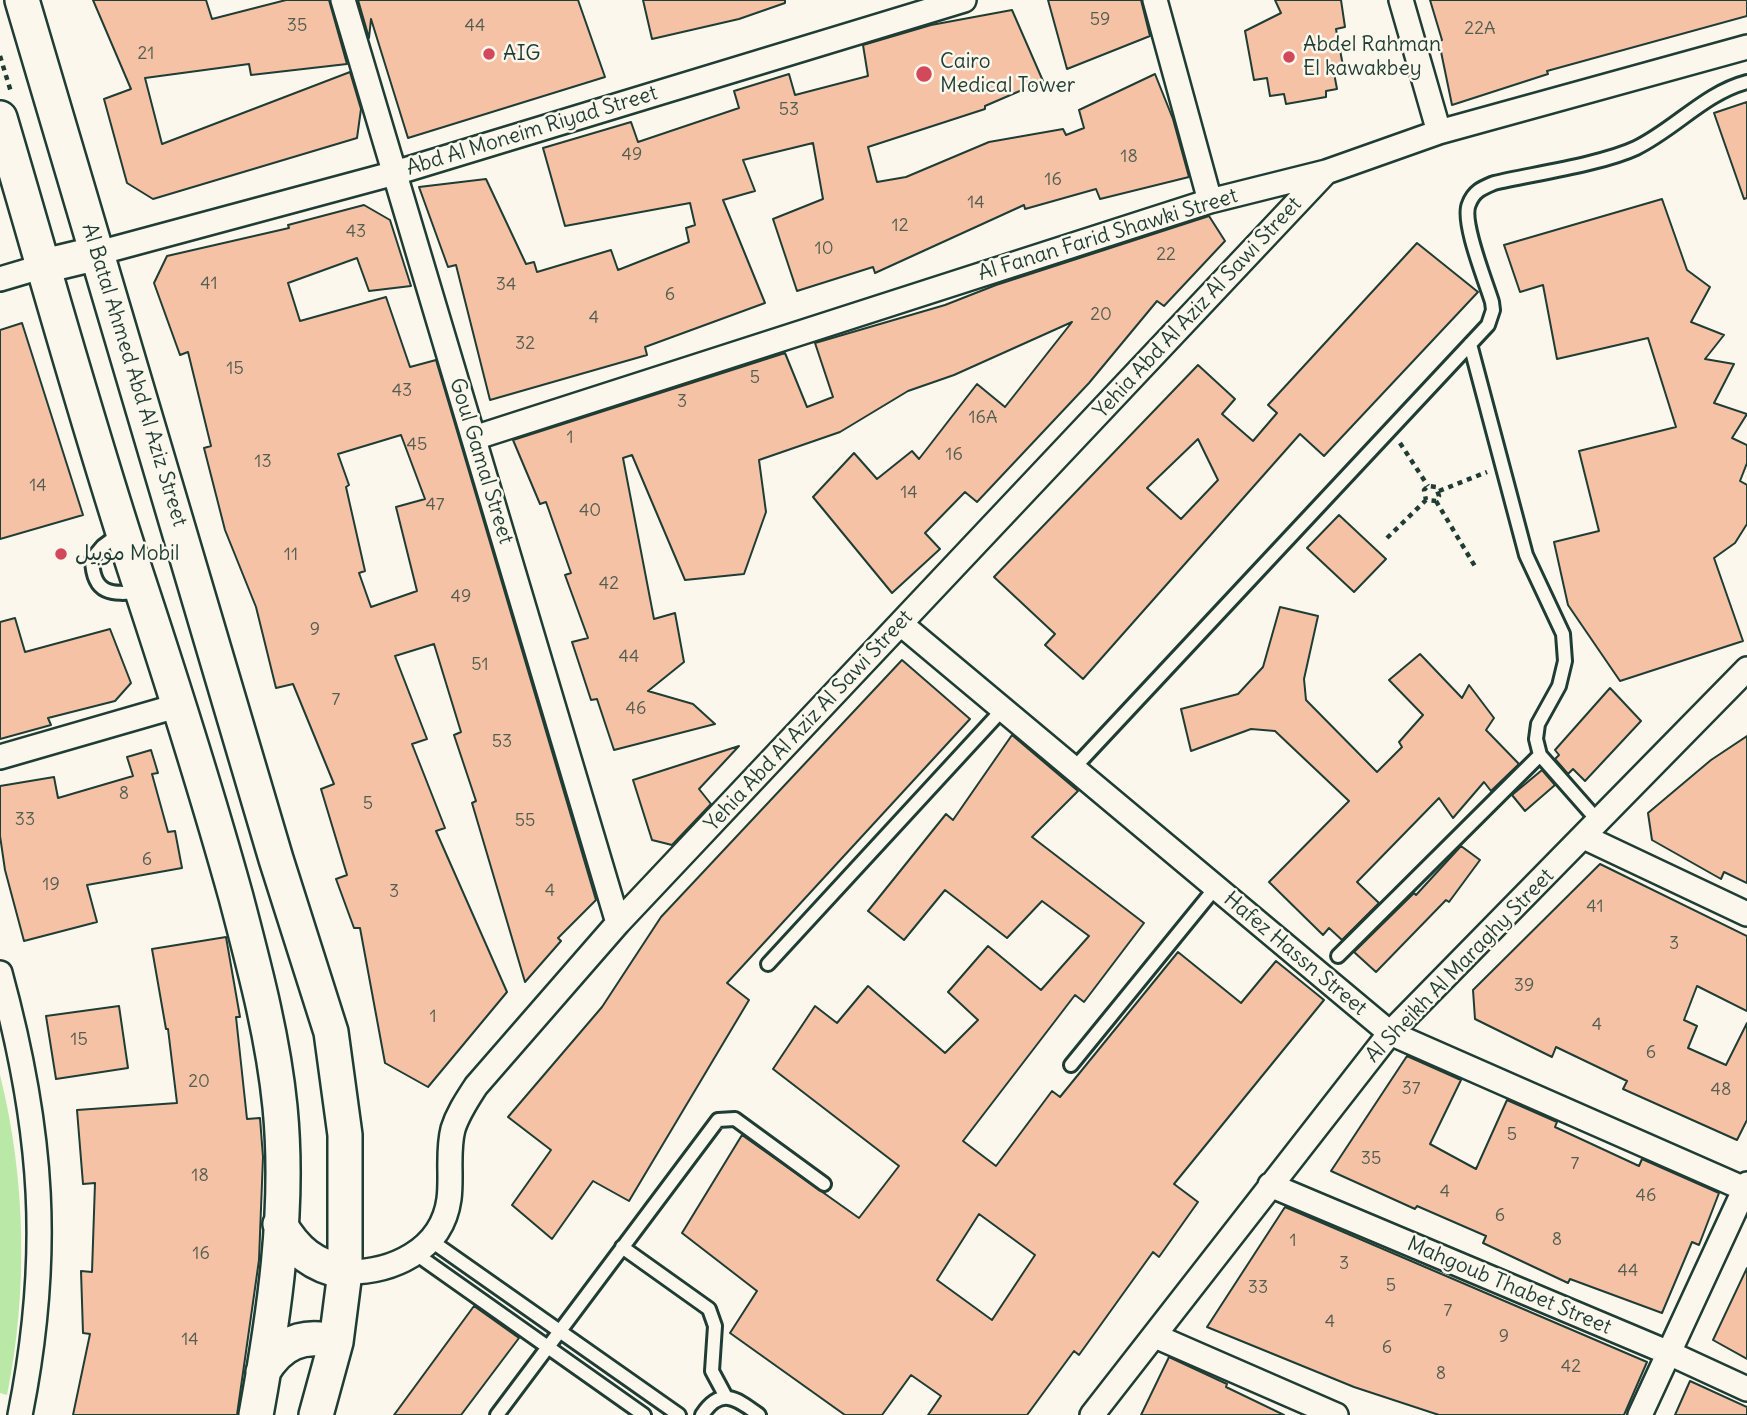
<!DOCTYPE html>
<html>
<head>
<meta charset="utf-8">
<style>
  body { margin:0 }
  canvas { display:block; background:#fbf7ec }
</style>
</head>
<body>
<canvas width="1747" height="1415"></canvas>
<script>
const ctx = document.querySelector('canvas').getContext('2d');
ctx.lineJoin = 'round';
function fill(path, color) { ctx.fillStyle = color; ctx.fill(path, 'evenodd'); }
function trace(path, color, width, dash) { ctx.strokeStyle = color; ctx.lineWidth = width; ctx.lineCap = dash ? 'butt' : 'round'; ctx.setLineDash(dash || []); ctx.stroke(path); }
function write(font, color, halo, rows, align = 'center') {
  ctx.font = font + ' Delius,"Playpen Sans Arabic",sans-serif'; ctx.lineWidth = 5; ctx.setLineDash([]); ctx.textBaseline = 'middle'; ctx.strokeStyle = halo; ctx.fillStyle = color; for (const [text, x, y, turn = 0] of rows) {
    ctx.save(); ctx.translate(x, y); ctx.rotate((+turn || 0) * Math.PI / 180); ctx.textAlign = isNaN(turn) ? turn : align; if (halo) ctx.strokeText(text, 0, 0); ctx.fillText(text, 0, 0); ctx.restore();
  }
}
const green = new Path2D(`
  M0,1075C26,1179 28,1291 7,1395L0,1393Z`);
const building = new Path2D(`
  M93,0H206L212,19L286,0H329L347,64L251,75L249,64L145,78L162,144L350,72L361,109L357,138L153,199L127,183L104,99L131,89Z
  M358,0H578L605,77L408,138L371,19L369,38Z
  M643,0H785V3L739,19L652,39Z
  M1048,0H1141L1150,36L1067,69Z
  M1275,0H1341L1345,27L1336,29L1344,71L1334,73L1337,89L1326,91V97L1286,104L1284,94L1270,96L1267,78L1254,80L1245,31L1281,13Z
  M1430,0H1747V16L1547,71L1548,74L1452,105L1439,42L1442,40Z
  M1012,10L1043,81L985,106V109L868,147L877,182L906,177L989,142L1063,129L1066,135L1084,128L1079,110L1155,74L1173,119L1189,177L1100,199L1096,189L1025,209L1024,205L875,273L873,267L797,291L773,219L823,199L813,143L743,160L755,191L723,200L765,303L645,347L647,355L490,400L456,265L448,267L419,187L486,179L526,264L534,262L537,272L611,250L618,270L689,242L686,228L695,225L690,203L565,226L543,148L631,122L638,142L739,108L734,91L789,74L795,95L868,76L863,45L931,25Z
  M1747,102V198L1744,199L1714,113Z
  M1662,199L1687,270L1710,287L1691,322L1724,335L1705,359L1734,364L1714,403L1747,414L1732,438L1747,445V463L1740,481L1747,485V524L1735,543L1714,558L1743,641L1620,681L1568,605L1554,542L1599,531L1579,451L1676,427L1648,338L1557,359L1543,285L1520,292L1504,245Z
  M364,205L390,220L411,286L369,291L357,258L288,283L300,321L386,297L410,367L436,360L596,900L558,938L561,941L525,982L472,803L476,801L454,735L461,732L434,644L395,656L427,739L412,744L445,828L436,831L507,992L428,1087L385,1063L360,928H354L336,879L347,875L321,789L334,784L293,684L276,688L256,607L225,530L204,448L211,446L188,352L180,355L154,283L167,256L289,228L288,225ZM401,435L425,499L396,507L417,591L371,607L359,573L365,571L346,487L349,485L338,454Z
  M1209,216L1225,241L1164,306L1157,301L1089,383L977,502L965,492L925,533L940,549L892,593L813,497L854,453L877,479L912,451L919,459L977,384L1005,407L1072,322L954,375L908,391L840,432L759,460L766,512L744,574L685,580L632,455L623,458L654,619L675,613L684,662L648,691L693,704L715,724L614,750L597,699L591,700L572,642L588,638L565,575L571,573L546,502L540,504L513,440L785,353L807,407L833,397L815,343L945,305L996,285Z
  M1417,243L1478,292L1324,456L1300,434L1083,679L1045,645L1055,634L994,577L1198,365L1235,399L1222,414L1253,441L1277,413L1268,405ZM1198,439L1218,480L1181,519L1147,488Z
  M22,323L83,515L0,539V330Z
  M1339,515L1386,559L1354,592L1307,548Z
  M1280,607L1318,616L1304,679L1306,700L1377,772L1402,747L1399,742L1423,715L1389,680L1420,654L1462,698L1469,685L1494,718L1486,730L1519,764L1491,791L1484,782L1453,818L1439,798L1357,882L1379,903L1342,940L1329,928L1323,935L1269,882L1349,801L1275,731L1251,729L1191,751L1181,709L1238,694L1263,667Z
  M15,618L25,652L110,629L131,683L115,701L48,718L51,725L0,739V622Z
  M902,660L970,719L727,983L749,1000L629,1201L593,1181L552,1239L512,1205L551,1150L508,1117L602,1007L661,917Z
  M1610,688L1641,721L1585,781L1573,769L1568,774L1555,759L1559,755L1555,750Z
  M1012,735L1078,791L1032,837L1144,923L1084,1002L1075,995L963,1141L996,1166L1052,1091L1060,1097L1178,952L1241,1003L1276,961L1324,1000L1174,1184L1198,1202L1159,1257L1153,1252L1079,1355L1074,1351L1027,1415H928L941,1396L911,1375L882,1415H845L730,1333L757,1291L682,1233L742,1135L859,1218L899,1166L773,1069L815,1006L837,1023L868,986L945,1053L978,1020L948,992L988,946L1041,990L1089,936L1042,901L1007,938L945,890L904,940L868,911L946,814L953,820ZM979,1214L1035,1255L992,1320L937,1280Z
  M1747,736V883L1724,872L1721,879L1652,840L1648,813L1711,760Z
  M739,746L699,789L711,804L672,845L652,840L633,780Z
  M151,750L158,773L152,774L168,832L175,831L182,868L87,885L97,922L24,941L5,870L0,836V786L54,777L58,798L133,776L127,757Z
  M1542,770L1555,785L1525,811L1512,795Z
  M1461,846L1480,860L1449,902L1446,900L1376,972L1354,952L1414,893L1416,895Z
  M1600,864L1747,936V1011L1697,986L1684,1020L1697,1026L1688,1048L1726,1065L1747,1023V1120L1737,1140L1623,1089L1627,1081L1556,1047L1552,1057L1475,1019L1473,990Z
  M226,937L240,1017H236L247,1119L260,1118L263,1157L259,1260L237,1415H73L90,1334L83,1333L81,1271L92,1272L95,1183L83,1184L77,1110L177,1103L168,1029H166L152,949Z
  M119,1006L128,1068L56,1079L46,1016Z
  M1407,1056L1461,1080L1430,1144L1476,1169L1507,1100L1557,1122L1555,1127L1639,1166L1642,1159L1719,1193L1699,1245L1692,1242L1662,1313L1570,1279L1568,1283L1483,1243L1486,1236L1417,1206L1415,1209L1331,1171Z
  M1285,1207L1647,1362L1624,1415H1439L1354,1387L1207,1327Z
  M1747,1268V1359L1713,1340Z
  M474,1306L519,1338L461,1415H394Z
  M1169,1357L1227,1384L1226,1387L1284,1415H1141Z
  M1690,1381L1747,1407V1415H1675Z`);
const path = new Path2D(`
  M0,56L11,92
  M1400,443L1428,486
  M1439,491L1487,472
  M1436,501L1476,568
  M1387,538L1426,500L1436,501L1439,496L1436,487L1428,486L1424,490L1426,500`);
const lane = new Path2D(`
  M1470,344L1526,555L1563,634L1565,661L1559,686L1538,724L1536,739L1540,755L1599,822
  M122,532L103,546L92,559C93,596 112,594 142,592
  M1074,768L1488,325L1493,310L1492,302C1486,282 1461,221 1469,204C1474,191 1482,188 1494,183C1533,174 1602,164 1636,148C1675,129 1705,93 1747,82
  M1338,956L1540,755
  M768,964L1003,709
  M1071,1065L1216,887
  M430,1240L679,1415
  M622,1247L709,1309L715,1326L712,1371L726,1397
  M416,1254L644,1415
  M497,1415L718,1120L735,1119L824,1184
  M702,1415C721,1386 737,1399 759,1415`);
const street = new Path2D(`
  M343,0L618,923
  M1155,0L1210,201
  M1401,0L1439,132
  M98,253L395,173L964,0
  M0,279L44,266
  M474,438L1210,201L1326,172L1439,132L1747,47
  M901,624L1390,1033L1747,1190
  M0,757L180,705
  M1584,837L1747,914
  M0,973C43,1130 52,1255 20,1415
  M1270,1185L1669,1353L1747,1389
  M345,1272C391,1273 442,1251 449,1199C452,1176 447,1152 453,1129C458,1113 467,1100 476,1086L618,923L1326,172
  M1155,1336L1336,1415
  M1092,1415L1390,1033L1747,669
  M1640,1415L1747,1184`);
const secondary = new Path2D(`
  M22,0L276,859L331,1032L345,1135V1272L336,1342L316,1415
  M0,118C45,270 87,424 137,576C172,682 206,789 236,897C254,966 273,1036 280,1107C290,1209 274,1316 256,1415
  M44,266L98,253
  M280,1224C295,1251 314,1266 345,1272
  M263,1372C280,1343 303,1333 336,1342`);
const markers = [
  [489,54,7,"#d1495b"],
  [1289,57,7,"#d1495b"],
  [924,74,9,"#d1495b"],
  [61,554,7,"#d1495b"]
];
const numberNames = [
  ["59",1100,20],
  ["35",297,26],
  ["44",475,26],
  ["22A",1480,29],
  ["21",146,54],
  ["53",789,110],
  ["49",632,155],
  ["18",1129,157],
  ["16",1053,180],
  ["14",976,203],
  ["12",900,226],
  ["43",356,232],
  ["10",824,249],
  ["22",1166,255],
  ["41",209,284],
  ["34",506,285],
  ["6",670,295],
  ["20",1101,315],
  ["4",594,318],
  ["32",525,344],
  ["15",235,369],
  ["5",755,378],
  ["43",402,391],
  ["3",682,402],
  ["16A",983,418],
  ["1",570,438],
  ["45",417,445],
  ["16",954,455],
  ["13",263,462],
  ["14",38,486],
  ["14",909,493],
  ["47",435,505],
  ["40",590,511],
  ["11",291,555],
  ["42",609,584],
  ["49",461,597],
  ["9",315,630],
  ["44",629,657],
  ["51",480,665],
  ["7",336,700],
  ["46",636,709],
  ["53",502,742],
  ["8",124,794],
  ["5",368,804],
  ["33",25,820],
  ["55",525,821],
  ["6",147,860],
  ["19",51,885],
  ["4",550,891],
  ["3",394,892],
  ["41",1595,907],
  ["3",1674,944],
  ["39",1524,986],
  ["1",433,1017],
  ["4",1597,1025],
  ["15",79,1040],
  ["6",1651,1053],
  ["20",199,1082],
  ["37",1411,1089],
  ["48",1721,1090],
  ["5",1512,1135],
  ["35",1371,1159],
  ["7",1575,1164],
  ["18",200,1176],
  ["4",1445,1192],
  ["46",1646,1196],
  ["6",1500,1216],
  ["8",1557,1240],
  ["1",1293,1241],
  ["16",201,1254],
  ["3",1344,1264],
  ["44",1628,1271],
  ["5",1391,1286],
  ["33",1258,1288],
  ["7",1448,1311],
  ["4",1330,1322],
  ["9",1504,1337],
  ["14",190,1340],
  ["6",1387,1348],
  ["42",1571,1367],
  ["8",1441,1374]
];
const poiNames = [
  ["Abdel Rahman",1303,45],
  ["El kawakbey",1303,69],
  ["AIG",503,54],
  ["Cairo",940,62],
  ["Medical Tower",940,86],
  ["موبيل Mobil",75,554]
];
const streetNames = [
  ["Abd Al Moneim Riyad Street",532,131,-17],
  ["Al Fanan Farid Shawki Street",1108,235,-17],
  ["Yehia Abd Al Aziz Al Sawi Street",1198,308,-47],
  ["Al Batal Ahmed Abd Al Aziz Street",134,375,73],
  ["Goul Gamal Street",481,461,73],
  ["Yehia Abd Al Aziz Al Sawi Street",809,721,-47],
  ["Hafez Hassn Street",1295,954,40],
  ["Al Sheikh Al Maraghy Street",1460,966,-46],
  ["Mahgoub Thabet Street",1509,1286,23]
];
fill(green, '#bae8a6');
fill(building, '#f5c2a6');
trace(building, '#1f3d34', 2);
trace(lane, '#1f3d34', 18);
trace(street, '#1f3d34', 28);
trace(secondary, '#1f3d34', 38);
trace(path, '#1f3d34', 4.5, [5, 5]);
trace(lane, '#fbf7ec', 12);
trace(street, '#fbf7ec', 23);
trace(secondary, '#fbf7ec', 33);
for (const [x, y, r, color] of markers) { const dot = new Path2D(); dot.arc(x, y, r, 0, 2 * Math.PI); ctx.fillStyle = color; ctx.fill(dot); trace(dot, '#fbf7ec', 2.5); }
write('18px', '#545e50', null, numberNames);
write('21px', '#1f3d34', '#fbf7ec', poiNames, 'left');
write('21px', '#1f3d34', '#fbf7ec', streetNames);
</script>
</body>
</html>
